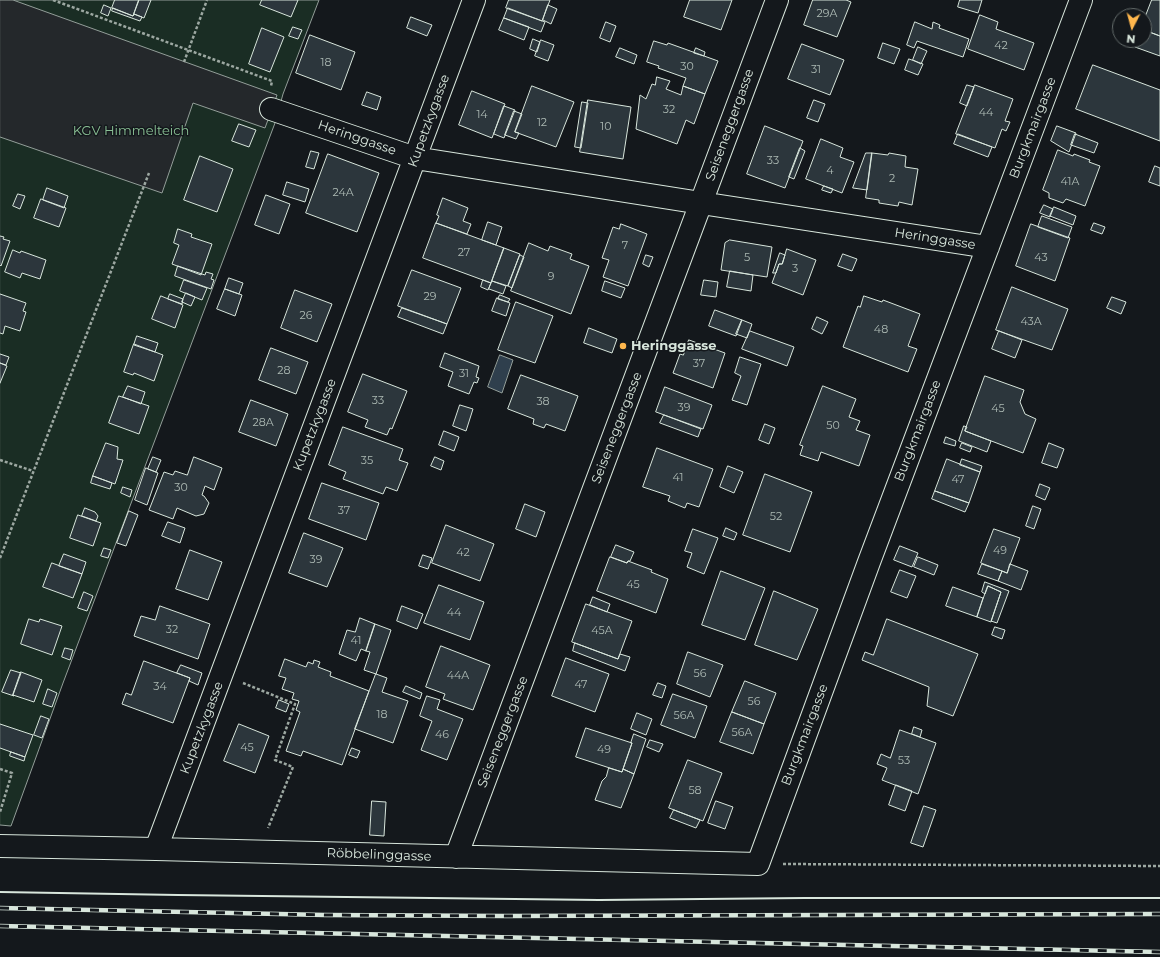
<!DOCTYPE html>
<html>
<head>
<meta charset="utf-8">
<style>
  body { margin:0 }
  #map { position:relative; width:1160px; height:957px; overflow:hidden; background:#14181c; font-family:Montserrat,sans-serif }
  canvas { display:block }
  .north { position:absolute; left:1112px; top:8px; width:40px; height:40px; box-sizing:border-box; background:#14181c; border:1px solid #626a69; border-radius:50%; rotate:186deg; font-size:11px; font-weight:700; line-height:16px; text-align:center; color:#d8e6dc }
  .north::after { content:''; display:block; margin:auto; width:14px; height:18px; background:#ffb74d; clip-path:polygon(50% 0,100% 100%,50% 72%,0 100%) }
</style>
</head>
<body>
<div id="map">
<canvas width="1160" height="957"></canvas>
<div class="north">N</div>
</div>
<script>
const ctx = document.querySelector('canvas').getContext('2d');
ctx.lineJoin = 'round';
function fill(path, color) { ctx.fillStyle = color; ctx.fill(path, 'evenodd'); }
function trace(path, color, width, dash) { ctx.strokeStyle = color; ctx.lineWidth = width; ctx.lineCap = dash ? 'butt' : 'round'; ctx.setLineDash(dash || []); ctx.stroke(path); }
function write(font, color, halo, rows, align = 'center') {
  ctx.font = font + ' Montserrat,sans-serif'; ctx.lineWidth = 3; ctx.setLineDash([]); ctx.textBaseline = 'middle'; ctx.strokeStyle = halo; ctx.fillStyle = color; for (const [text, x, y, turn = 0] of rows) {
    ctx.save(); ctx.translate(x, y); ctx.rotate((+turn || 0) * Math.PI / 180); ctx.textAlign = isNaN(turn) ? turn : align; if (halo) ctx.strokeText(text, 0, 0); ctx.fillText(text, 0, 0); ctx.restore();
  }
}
const green = new Path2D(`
  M0,0H319L283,94L275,123L63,683L11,826L0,825Z`);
const parking = new Path2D(`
  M0,0H13L277,95L265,128L193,103L162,193L0,137Z`);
const water = new Path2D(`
  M500,355L513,360L502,393L488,387Z`);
const building = new Path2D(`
  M115,0H139L133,16L112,8Z
  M139,0H151L144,18L134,14Z
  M262,0H298L291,17L260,5Z
  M509,0H550L542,21L506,8Z
  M690,0H732L721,30L684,17Z
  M813,0H846L851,2L837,37L804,25Z
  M960,0H982L978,13L958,7Z
  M1152,0H1160V36L1144,30V20Z
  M104,5L111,8L108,16L101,13Z
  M548,5L557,9L551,24L543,20Z
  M113,8L133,16L134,14L142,17L140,21L112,11Z
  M508,8L545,22L541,32L504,18Z
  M980,15L998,22L996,29L1034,43L1024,70L968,49Z
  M411,17L432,25L427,36L407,28Z
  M504,18L529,27L524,40L499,30Z
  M606,22L616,26L610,42L600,38Z
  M915,22L932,29L933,22L940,25L939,28L969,39L963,57L917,41L914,48L907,45Z
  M293,27L302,30L298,39L289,36Z
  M262,28L284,37L270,72L249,64Z
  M1144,30L1160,36V56L1135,47L1138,40H1144Z
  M310,35L355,52L341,90L296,73Z
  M533,39L540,42L537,52L530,49Z
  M541,40L554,45L548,61L535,56Z
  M654,41L667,45L668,43L718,61L705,94L683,86L686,78L658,68L659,66L647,62Z
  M883,43L900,49L894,64L878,58Z
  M802,44L844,60L830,95L788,79Z
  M918,47L927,51L921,64L913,60Z
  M620,48L637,55L634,64L616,57Z
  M696,48L705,52L704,56L694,53Z
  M909,59L923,64L918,75L905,70Z
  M1093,65L1160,90V141L1076,109Z
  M657,77L670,81L666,89L681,95L683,86L705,94L694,124L686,120L677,144L636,129L640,95L646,99L652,84L655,85Z
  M967,85L974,87L967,106L960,103Z
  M975,85L1013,99L1005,121L1010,122L1006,131L1002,129L995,148L956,134Z
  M532,86L574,102L556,147L515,132Z
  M472,91L505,104L492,138L459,125Z
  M367,92L381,97L377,110L362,105Z
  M588,100L631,107L623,159L580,152Z
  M814,100L825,104L818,122L807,118Z
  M582,102L588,103L581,148L575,147Z
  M504,106L515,110L504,138L494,134Z
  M514,111L522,114L515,132L519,133L516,139L505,135Z
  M239,124L256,130L249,147L232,141Z
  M765,126L803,141L785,188L747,174Z
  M1057,126L1076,133L1069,152L1051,141Z
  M958,134L992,147L988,157L954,144Z
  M1075,134L1098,143L1094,153L1071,145Z
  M821,139L843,148L840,157L854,162L842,193L806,179Z
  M800,148L805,151L794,179L789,177Z
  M1058,150L1073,156L1074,154L1090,160L1089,162L1100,166L1085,206L1066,199L1063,203L1049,198V193L1043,190Z
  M311,151L319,153L314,169L306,167Z
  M866,153H872L867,190L853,188Z
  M872,153L888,155L889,153L906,156L905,167L918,169L912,205L899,202L898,206L879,203V200L866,198Z
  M328,154L379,173L357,232L306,213Z
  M200,156L233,169L217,212L184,200Z
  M1155,166L1160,168V186L1149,182Z
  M287,182L309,189L305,202L283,195Z
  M824,186L833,189L831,193L822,190Z
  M47,188L68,196L64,208L43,200Z
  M18,194L25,196L20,209L13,206Z
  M266,195L290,204L279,234L255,225Z
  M443,198L468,208L463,221L471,224L467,234L436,223L439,216L437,215Z
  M41,199L66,208L59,227L34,218Z
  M1044,205L1053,209L1050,217L1040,213Z
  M1054,207L1076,216L1073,225L1050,216Z
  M1042,216L1072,227L1068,238L1038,227Z
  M488,222L502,227L496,245L482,240Z
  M436,223L504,248L491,283L423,258Z
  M1094,223L1105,227L1102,234L1091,230Z
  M621,224L647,234L628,286L603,277L609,260L602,258L613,227L619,229Z
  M1031,224L1070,238L1055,281L1016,266Z
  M178,229L192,234L191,237L212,244L201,275L172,264L179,245L174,243Z
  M0,236L4,237L3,239L10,241L1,266L0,265Z
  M730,240L772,247L767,277L721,270L725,243Z
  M529,243L548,251L550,246L572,254L570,259L589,266L571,314L511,291Z
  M504,248L520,254L508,286L492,281Z
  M787,249L816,260L803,295L772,283L779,264H782Z
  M13,250L20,253L21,251L46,260L40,279L22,273L20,278L5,272Z
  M780,253L785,255L782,264H779L776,273H773Z
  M843,254L857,259L852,271L838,266Z
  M520,255L524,257L512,288L508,286Z
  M646,255L653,257L649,267L643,264Z
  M178,266L205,275L206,272L213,274L211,279L214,280L211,289L175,276Z
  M412,270L461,288L447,324L398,306Z
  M730,271L753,275L751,291L727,287Z
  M229,278L243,283L239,294L225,289Z
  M184,280L207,288L202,300L180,291Z
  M483,280L491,283L488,290L481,287Z
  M704,280L718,282L716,297L701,295Z
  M492,281L506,286L503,294L489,289Z
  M605,281L625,288L621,298L602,291Z
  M1012,287L1068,309L1052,350L996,330Z
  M225,289L242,295L235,316L217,309Z
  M295,290L332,304L317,342L281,328Z
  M186,293L195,297L191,306L182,302Z
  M0,294L26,303L23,311L26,312L20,331L5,326L3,334L0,333Z
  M170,294L183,299L182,304L168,299Z
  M500,295L510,299L508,302L498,299Z
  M161,296L183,305L175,328L152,319Z
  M864,296L882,302L883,300L920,314L908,346L917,349L908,372L843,347L858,306L860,307Z
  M1112,297L1126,302L1121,314L1107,308Z
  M497,298L510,303L506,316L492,311Z
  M516,302L553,316L535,363L498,350Z
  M402,308L447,324L443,334L398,317Z
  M715,310L742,320L736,336L709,326Z
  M817,317L828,322L822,334L812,329Z
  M742,320L752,324L747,338L736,334Z
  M589,328L617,339L612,353L584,343Z
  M750,331L794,347L787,366L742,349Z
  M999,331L1022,340L1015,358L992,349Z
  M137,336L158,343L155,352L134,345Z
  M689,340L725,353L713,388L673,373L680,354L683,355Z
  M134,344L163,355L154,381L134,373L133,375L124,372Z
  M271,348L308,362L296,394L259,380Z
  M445,353L479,366L476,377L479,378L477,383L474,382L469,394L448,386L453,372L440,367Z
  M0,354L9,357L6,365L0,363Z
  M740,357L761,364L747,405L732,400L741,376L735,373Z
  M0,363L7,366L0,383Z
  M363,374L407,391L392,429L390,428L387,435L365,427L368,420L348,412Z
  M521,375L578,396L565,431L546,424L544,428L533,424L534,419L508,409Z
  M985,376L1024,390L1020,402L1025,414L1036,419L1023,453L965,431Z
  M128,386L145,392L141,404L123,397Z
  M823,386L856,399L849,417L860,421L856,430L870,435L859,466L821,452L818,461L800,455L803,446L800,445Z
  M665,387L712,405L703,429L656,412Z
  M119,396L149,406L139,434L109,423Z
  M251,400L288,414L276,446L239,432Z
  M460,405L473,409L466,431L453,426Z
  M664,415L701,429L698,437L660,423Z
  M765,424L775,428L769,444L759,440Z
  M964,426L967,427L965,431L991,441L987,452L959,441Z
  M343,427L403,449L399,460L408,463L397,491L386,487L383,494L343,479L346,472L329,465Z
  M444,431L459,437L454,451L439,445Z
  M946,437L956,441L955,446L944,443Z
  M106,443L118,447L117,459L123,460L115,484L93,476Z
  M962,443L972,447L970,452L960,448Z
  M1049,443L1064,449L1057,468L1042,463Z
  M657,448L713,469L699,507L687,503L685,508L668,501L670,496L643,487Z
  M153,457L161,460L156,472L148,469Z
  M194,457L222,468L214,490L205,486L202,495L204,496L209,503L204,514L196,516L177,508L173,519L149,510L164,472L173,475L175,471L187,475Z
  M435,457L444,461L441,470L431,466Z
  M947,459L980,472L969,503L935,491Z
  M962,459L982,466L980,472L960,465Z
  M728,466L743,472L734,493L720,487Z
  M146,468L158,473L147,505L135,500Z
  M765,474L812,492L790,552L743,535Z
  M93,476L112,483L110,489L91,483Z
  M322,483L379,503L366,540L309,519Z
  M1040,484L1050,488L1045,500L1036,496Z
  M123,487L132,490L130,497L121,493Z
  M935,491L969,503L965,512L932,499Z
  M525,504L545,512L536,537L516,529Z
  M1033,506L1041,509L1034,529L1026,526Z
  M85,508L95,512L98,516L96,521L82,516Z
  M129,511L138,515L126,546L117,543Z
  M78,515L101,523L93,546L70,538Z
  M168,522L185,528L180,543L162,536Z
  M446,525L494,544L480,581L432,563Z
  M726,528L737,533L734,540L723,536Z
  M693,529L718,538L704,574L687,567L692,553L685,551Z
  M994,529L1020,538L1007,573L981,563Z
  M304,533L343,548L327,587L289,573Z
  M616,545L634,552L630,561H628L627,563L611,557Z
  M900,546L918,553L912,567L894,560Z
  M104,548L111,550L108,558L101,556Z
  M190,550L222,562L208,600L176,589Z
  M64,554L86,562L82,574L59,566Z
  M423,555L432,558L428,569L419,566Z
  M610,557L627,563L628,561L652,570L651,572L668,579L656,613L597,591Z
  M918,557L938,565L934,575L914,567Z
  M52,563L82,574L73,598L43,587Z
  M982,564L1002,571L998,581L978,574Z
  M1010,564L1028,571L1021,590L998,581L1002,571L1007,573Z
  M900,570L916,576L907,598L891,592Z
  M721,571L765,588L745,640L702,625Z
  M985,582L1009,591L997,623L991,621L1001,592L988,586L985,594L982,592Z
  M439,585L484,602L470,640L424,623Z
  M988,586L1001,592L991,622L977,617Z
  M953,587L983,598L977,617L946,606Z
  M774,591L818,609L797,660L755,645Z
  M84,592L93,596L87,611L78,608Z
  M593,597L610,604L607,612L590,605Z
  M586,604L632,621L618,659L572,642Z
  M160,606L210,624L198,659L134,636L141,616L155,620Z
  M402,606L423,614L417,629L397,621Z
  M360,618L375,624L366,651L361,649L356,661L339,654L347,630L355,632Z
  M29,619L39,622L40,619L62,626L52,655L21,644Z
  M887,619L978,654L953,716L927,706L929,687L862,660L865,652L873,655Z
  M375,624L391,630L376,674L364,670L370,652L366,651Z
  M995,627L1005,630L1002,639L992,635Z
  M575,643L618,659L620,654L630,657L625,671L573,651Z
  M441,646L490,665L473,710L443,699L445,694L426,687Z
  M65,648L73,650L70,660L62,657Z
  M688,652L723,665L710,697L677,684Z
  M566,658L609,674L595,712L552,696Z
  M285,659L306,667L308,662L313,664L314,660L320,662L318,667L331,672L330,676L369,691L342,765L303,751L301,756L286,751L300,712L296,710L299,701L292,699L294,693L282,689L286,678L279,676Z
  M144,661L190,678L173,723L122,704L126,693L131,695Z
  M181,665L202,673L198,685L189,681L190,678L177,673Z
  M11,670L21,673L13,695L14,696L2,692Z
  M21,672L42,680L34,702L13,695Z
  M376,674L387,678L382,692L408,701L393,743L355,729Z
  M745,681L776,693L764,724L732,712Z
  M658,683L666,686L662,698L653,695Z
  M406,686L422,693L420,699L403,692Z
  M48,689L57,693L52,707L43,704Z
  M673,694L707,706L695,738L661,725Z
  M427,696L440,700L437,709L463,719L447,760L421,750L432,721L420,716Z
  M279,700L289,704L286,712L276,708Z
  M732,712L764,724L753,754L720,742Z
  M637,713L652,719L646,735L631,729Z
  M41,716L49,719L42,738L34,735Z
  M0,724L33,735L25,757L0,748Z
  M239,724L269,736L255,773L224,761Z
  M914,727L922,730L920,737L912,734Z
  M586,728L632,743L622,772L576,757Z
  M900,730L936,743L918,794L882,780L887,768L877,764L881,754L890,758Z
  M634,734L646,739L634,774L623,769L632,743H631Z
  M650,740L663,744L659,752L647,747Z
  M352,748L360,751L357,758L349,755Z
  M11,752L25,757L24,761L10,756Z
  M688,760L722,773L703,821L669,808Z
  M609,768L622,772L623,769L634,774L621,808L595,800L602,781L606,777Z
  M896,785L912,791L905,811L889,805Z
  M372,801L386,802L384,836L370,835Z
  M716,801L733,807L725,829L708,823Z
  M924,806L936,810L923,847L911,843Z
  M674,810L700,820L696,828L670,818Z`);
const path = new Path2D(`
  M53,0L272,81L271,86
  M184,62L207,0
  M0,460L33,471
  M0,558L149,173
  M243,683L295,704L275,760L293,767L268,828
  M0,769L12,773L0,812
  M783,864L1160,866`);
const minor = new Path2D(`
  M271,109L415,158L701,203L988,247
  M0,846L156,849L758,864L869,562L1081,0
  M156,849L474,0
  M456,857L777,0`);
const rail = new Path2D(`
  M0,908L325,915L506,916L1160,914
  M0,926L1160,952`);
const wall = new Path2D(`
  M0,892L178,895L599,900L804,898H1160`);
const markers = [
  [623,346,4,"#ffb74d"]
];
const numberNames = [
  ["29A",827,14],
  ["42",1001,46],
  ["18",326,63],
  ["30",687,67],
  ["31",816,70],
  ["32",669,110],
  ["44",986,113],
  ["14",482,115],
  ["12",542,123],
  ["10",606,127],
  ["33",773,161],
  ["4",830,171],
  ["2",892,179],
  ["41A",1070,182],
  ["24A",343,193],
  ["7",625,246],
  ["27",464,253],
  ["5",747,258],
  ["43",1041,258],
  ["3",795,269],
  ["9",551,277],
  ["29",430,297],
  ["26",306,316],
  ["43A",1031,322],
  ["48",881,330],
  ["37",699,364],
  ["28",284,371],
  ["31",464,374],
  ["33",378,401],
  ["38",543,402],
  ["39",684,408],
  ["45",998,409],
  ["28A",263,423],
  ["50",833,426],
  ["35",367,461],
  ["41",678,478],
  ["47",958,480],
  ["30",181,488],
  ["37",344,511],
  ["52",776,517],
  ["49",1000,551],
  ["42",463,553],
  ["39",316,560],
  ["45",633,585],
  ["44",454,613],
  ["32",172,630],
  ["45A",602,631],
  ["41",356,641],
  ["56",700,674],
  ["44A",458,676],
  ["47",581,685],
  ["34",160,687],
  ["56",754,702],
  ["18",382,715],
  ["56A",684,716],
  ["56A",742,733],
  ["46",442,735],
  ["45",247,748],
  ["49",604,750],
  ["53",904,761],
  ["58",695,791]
];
const streetNames = [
  ["Kupetzkygasse",429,121,-70],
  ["Seiseneggergasse",730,125,-70],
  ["Burgkmairgasse",1033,128,-69],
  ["Heringgasse",357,138,19],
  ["Heringgasse",935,239,9],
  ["Kupetzkygasse",315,425,-69],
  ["Seiseneggergasse",617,428,-69],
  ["Burgkmairgasse",918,431,-69],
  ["Kupetzkygasse",202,728,-69],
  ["Seiseneggergasse",503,732,-69],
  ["Burgkmairgasse",805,735,-69],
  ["Röbbelinggasse",379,855,2]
];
const parkNames = [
  ["KGV Himmelteich",131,131]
];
const poiNames = [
  ["Heringgasse",631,346]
];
fill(green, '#1a2d24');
trace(green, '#939e99', 1);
fill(parking, '#24282b');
trace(parking, '#939e99', 1);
fill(water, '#2f3f4d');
trace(water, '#939e99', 1);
fill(building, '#2c363c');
trace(building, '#d8e6dc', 1);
trace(minor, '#d8e6dc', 24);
trace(path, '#9da8a2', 2.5, [3, 2]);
trace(minor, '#14181c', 22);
trace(rail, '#d8e6dc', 4.5);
trace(rail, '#14181c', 3, [9]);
trace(wall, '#d8e6dc', 2);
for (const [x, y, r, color] of markers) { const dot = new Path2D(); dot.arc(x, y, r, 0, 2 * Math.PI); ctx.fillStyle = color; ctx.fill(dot); trace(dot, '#14181c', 1.5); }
write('11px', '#adbab4', null, numberNames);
write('13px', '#d8e6dc', '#14181c', streetNames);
write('13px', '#8ac095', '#14181c', parkNames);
write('bold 13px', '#d8e6dc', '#14181c', poiNames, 'left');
</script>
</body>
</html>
